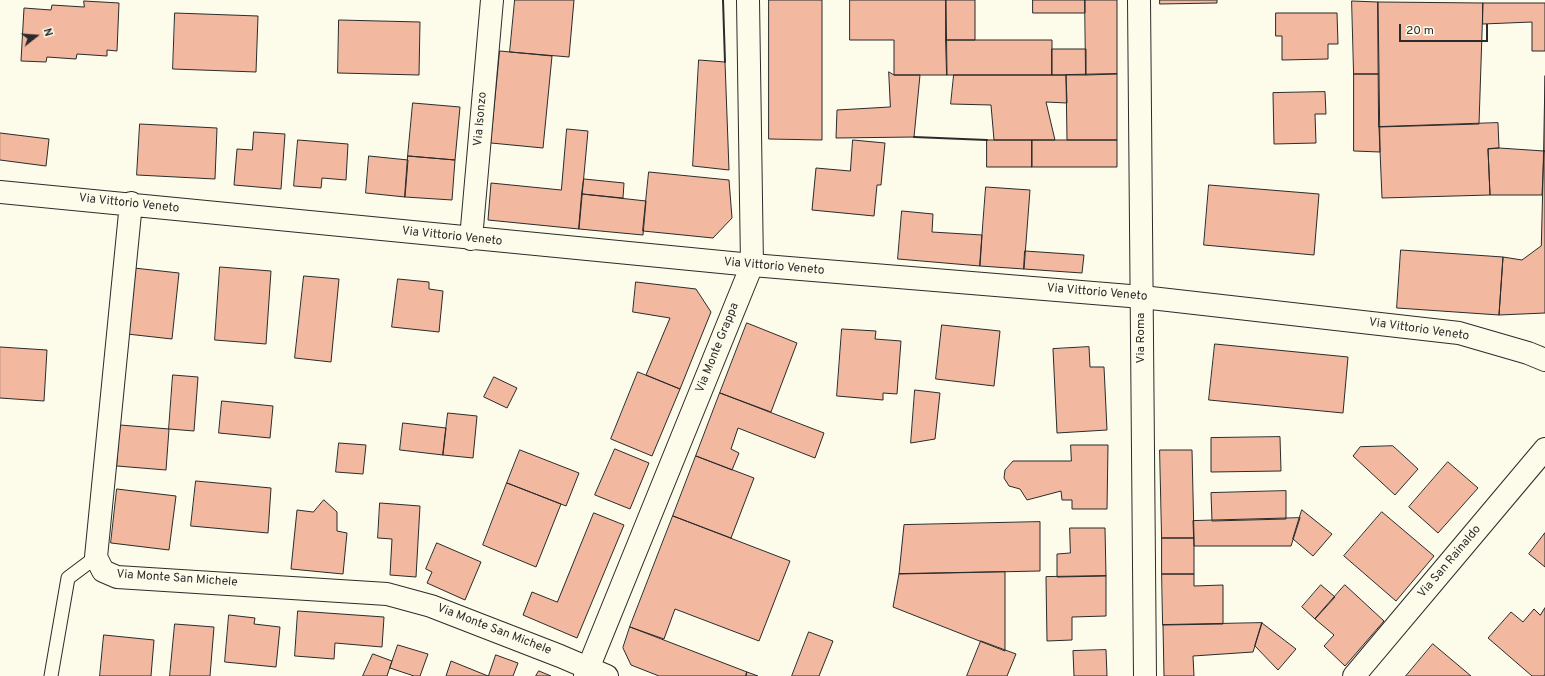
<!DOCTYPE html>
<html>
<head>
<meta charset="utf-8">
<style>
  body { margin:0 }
  #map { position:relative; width:1545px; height:676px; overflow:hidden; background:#fdfbea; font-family:Overpass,sans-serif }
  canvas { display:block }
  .north { position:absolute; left:16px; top:16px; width:40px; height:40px; -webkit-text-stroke:3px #fdfbea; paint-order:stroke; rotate:73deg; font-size:11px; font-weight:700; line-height:16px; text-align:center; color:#2b2b2b }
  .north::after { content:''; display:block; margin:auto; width:14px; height:18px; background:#2b2b2b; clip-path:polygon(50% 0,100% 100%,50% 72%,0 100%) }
  .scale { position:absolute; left:1399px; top:24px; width:89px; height:18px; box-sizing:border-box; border:2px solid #2b2b2b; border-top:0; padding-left:5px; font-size:12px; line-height:14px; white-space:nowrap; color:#2b2b2b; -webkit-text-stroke:3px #fdfbea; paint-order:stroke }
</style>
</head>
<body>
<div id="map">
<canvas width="1545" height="676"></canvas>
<div class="north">N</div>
<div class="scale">20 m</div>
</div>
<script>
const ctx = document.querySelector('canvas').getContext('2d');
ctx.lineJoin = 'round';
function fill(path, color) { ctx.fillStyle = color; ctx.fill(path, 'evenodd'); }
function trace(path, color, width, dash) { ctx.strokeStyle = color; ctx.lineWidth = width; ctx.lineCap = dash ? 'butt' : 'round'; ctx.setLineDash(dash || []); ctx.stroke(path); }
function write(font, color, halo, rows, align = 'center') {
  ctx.font = font + ' Overpass,sans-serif'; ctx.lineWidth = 3; ctx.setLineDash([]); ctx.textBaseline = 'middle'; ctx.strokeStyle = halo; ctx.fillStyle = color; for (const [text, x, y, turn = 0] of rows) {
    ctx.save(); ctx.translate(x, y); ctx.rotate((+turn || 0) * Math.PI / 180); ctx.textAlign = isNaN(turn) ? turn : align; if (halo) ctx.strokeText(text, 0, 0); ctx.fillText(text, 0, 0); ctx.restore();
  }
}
const building = new Path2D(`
  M515,0H574L569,57L510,52Z
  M769,0H822V140L769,139Z
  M850,0H946L947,75H894V40H850Z
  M946,0H975V40H946Z
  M1033,0H1085V13H1033Z
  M1085,0H1117V74L1086,75Z
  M1160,0H1217V3L1160,4Z
  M84,1L119,3L117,51L107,50V56L77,54L76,59L47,57L46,62L21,61L24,8L51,10L52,5L84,7Z
  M1352,1L1378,2L1379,74H1354Z
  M1378,2L1483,3L1479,124L1379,127Z
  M1483,3H1545V51H1532V22L1483,24Z
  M175,13L258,16L256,72L173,69Z
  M1276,13H1337L1338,44H1328V59L1282,60V36H1276Z
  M339,20L420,22L419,75L338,73Z
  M946,40H1052V75H947Z
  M1052,49H1086V75H1052Z
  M500,51L552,56L543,148L491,143Z
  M699,60L725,62L729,170L693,166Z
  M889,72L894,75H920L914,137L836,138L837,110L890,107Z
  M1117,74V140H1067L1066,75Z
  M1354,74H1379L1380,152L1354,151Z
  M954,75H1066L1067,103L1046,102L1055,140H994L991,105L951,104Z
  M1545,76V151H1544Z
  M1325,92L1326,114H1315L1316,143L1274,144L1273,93Z
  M413,103L460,107L455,160L408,156Z
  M1498,123L1499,148L1488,149L1490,195L1382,198L1379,127Z
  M140,124L217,128L215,179L137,175Z
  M567,129L588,131L579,229L488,220L491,183L561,190Z
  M254,132L285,134L281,189L234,185L237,149L252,150Z
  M0,133L49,139L46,166L0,160Z
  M298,140L348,144L346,180L322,178L321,188L294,186Z
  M853,140L885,143L881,185H877L874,216L812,210L816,168L850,171Z
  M987,140H1032V167H987Z
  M1032,140H1117V167H1032Z
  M1499,148L1544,151L1542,195H1490L1488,149Z
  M1544,151H1545V313L1499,315L1503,257L1522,260L1541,246Z
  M369,156L408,160L405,197L366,193Z
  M408,156L455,160L452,200L405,197Z
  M649,172L729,180L732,218L713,238L643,231Z
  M584,179L624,183L623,198L582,194Z
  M1209,185L1319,194L1314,255L1204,245Z
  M986,187L1030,190L1024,269L980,266Z
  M582,194L646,201L643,235L579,229Z
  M902,211L933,214L932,232L982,235L980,266L898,259Z
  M1401,250L1503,257L1499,315L1397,308Z
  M1025,251L1084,255L1082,273L1024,269Z
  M220,267L271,271L266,344L215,340Z
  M134,268L179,273L172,339L127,334Z
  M304,276L339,279L331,362L295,358Z
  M398,279L429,282V289L443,291L439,332L392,327Z
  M636,282L696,289L711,312L680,389L646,375L670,318L633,312Z
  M747,323L797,343L771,412L720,393Z
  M942,325L1000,331L994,386L936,379Z
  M842,329L876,331L875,339L901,341L897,394L883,393V400L837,396Z
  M1215,344L1348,357L1343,413L1209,400Z
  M0,347L47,350L44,401L0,398Z
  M1089,347L1090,367H1104L1107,430L1057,433L1053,349Z
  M638,372L680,389L652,456L611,439Z
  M173,375L198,377L194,431L169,429Z
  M494,377L517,388L507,408L484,397Z
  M915,390L940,393L935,439L911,443Z
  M720,393L824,433L815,458L738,428L731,449L739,453L732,470L696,456Z
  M222,401L273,406L270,438L219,433Z
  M448,413L477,416L473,458L443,455Z
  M403,423L446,428L443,455L400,450Z
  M120,425L169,429L166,470L117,466Z
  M1280,437L1281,471L1211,472V438Z
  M339,443L366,445L363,474L336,472Z
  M1071,445H1108L1107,509H1072V500H1062L1061,491L1027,500L1020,489L1009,486L1004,478L1005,470L1013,461H1071Z
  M1393,446L1418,469L1395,495L1353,456L1360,447Z
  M615,449L649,463L630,509L595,495Z
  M520,450L579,473L566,506L507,483Z
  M1160,450H1192L1194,538H1162Z
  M696,456L754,478L731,538L673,516Z
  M1448,462L1478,488L1438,533L1409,507Z
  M196,481L271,488L268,533L191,526Z
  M507,483L561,504L536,567L483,545Z
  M117,489L176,496L169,550L111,543Z
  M1286,491V519L1212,521L1211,493Z
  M324,500L337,512V531L347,533L343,574L291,569L297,510L313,512Z
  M380,503L420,506L416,577L390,575L392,539L378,538Z
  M1302,510L1332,534L1313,556L1293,539Z
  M1382,512L1434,556L1396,601L1344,556Z
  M594,513L624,525L577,638L523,615L532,592L557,602Z
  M673,516L790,561L759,641L675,609L664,639L630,627Z
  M1300,518L1291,546H1194L1193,521Z
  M1040,522V571L899,574L904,525Z
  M1070,528H1105L1106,576L1057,577V554L1070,553Z
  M1545,533V567L1529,554Z
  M1162,538H1194V574H1162Z
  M437,543L481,562L465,600L427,583L432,572L426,569Z
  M1005,572V651L893,607L899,574Z
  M1162,574H1194V586L1223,585V624L1163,625Z
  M1106,576V616L1072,617V640L1047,641L1046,577Z
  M1321,585L1335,597L1315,619L1302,607Z
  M1345,585L1384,621L1345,666L1324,646L1334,635L1315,619Z
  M1545,608V674L1544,676H1532L1488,638L1511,612L1523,622L1534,609L1540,615Z
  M298,611L384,617L382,647L335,643L334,659L295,656Z
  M229,615L255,618L254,624L280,627L276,667L225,662Z
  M1262,623L1253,652L1193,656L1194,676H1164L1163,625Z
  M1262,623L1296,649L1278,670L1255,646Z
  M175,624L214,627L210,676H170Z
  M630,627L747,672L746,676H659L631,665L623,648Z
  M809,632L833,641L819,676H792Z
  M104,635L154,640L151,676H100Z
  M981,641L1016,654L1007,676H967Z
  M1433,644L1471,676H1406Z
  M398,645L428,654L420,676H414L390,668Z
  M1106,650L1107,676H1074L1073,651Z
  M373,654L392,661L387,676H363Z
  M496,655L518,663L513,676H446L451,661L488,676Z
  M539,671L551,676H536Z
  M747,672L758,676H746Z`);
const service = new Path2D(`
  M51,676L68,578L96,557`);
const minor = new Path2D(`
  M1139,0L1145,676
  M0,192L752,265L748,0
  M131,203L96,557L103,571L117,577L387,594L431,606L560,656L607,676
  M471,239L492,0`);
const tertiary = new Path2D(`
  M585,676L752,265L1142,297L1459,333L1528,353L1545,360
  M1354,676L1545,449`);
const wall = new Path2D(`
  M723,0L725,62
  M914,137L987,140`);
const streetNames = [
  ["Via Isonzo",481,119,-85],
  ["Via Vittorio Veneto",129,204,6],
  ["Via Vittorio Veneto",452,237,6],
  ["Via Vittorio Veneto",774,267,5],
  ["Via Vittorio Veneto",1097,293,5],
  ["Via Vittorio Veneto",1419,330,8],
  ["Via Roma",1142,338,-90],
  ["Via Monte Grappa",718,348,-68],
  ["Via San Rainaldo",1450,562,-50],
  ["Via Monte San Michele",177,579,4],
  ["Via Monte San Michele",494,630,21]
];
fill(building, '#f2b8a0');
trace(building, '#2b2b2b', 1);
trace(service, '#2b2b2b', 15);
trace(minor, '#2b2b2b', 24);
trace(tertiary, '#2b2b2b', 24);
trace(service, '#fdfbea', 13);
trace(minor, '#fdfbea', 22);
trace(tertiary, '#fdfbea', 22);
trace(wall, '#2b2b2b', 2);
write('12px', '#2b2b2b', '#fdfbea', streetNames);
</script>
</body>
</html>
